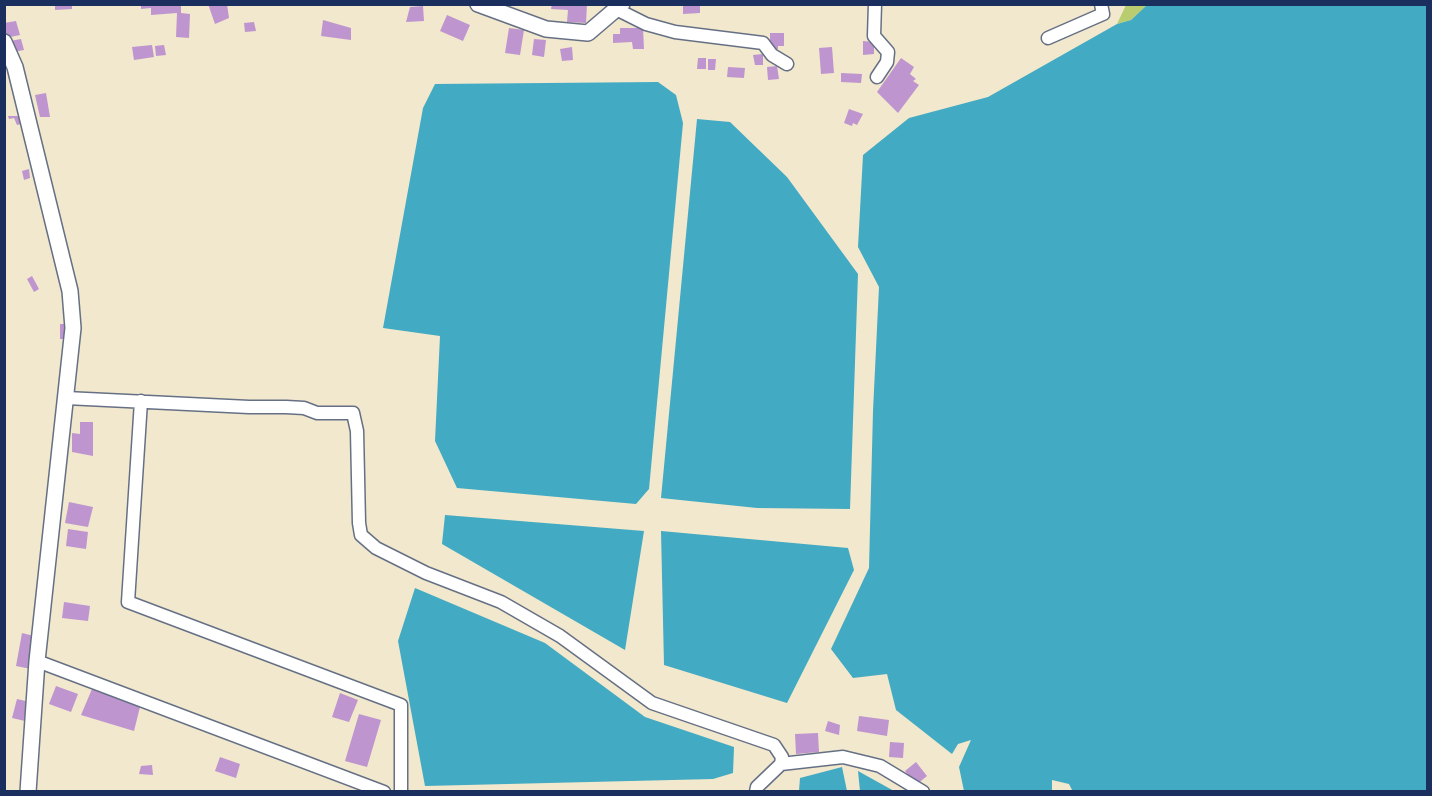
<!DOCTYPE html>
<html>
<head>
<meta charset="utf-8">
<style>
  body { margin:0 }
  #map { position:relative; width:1432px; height:796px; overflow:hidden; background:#f1e8cd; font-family:Mynerve,sans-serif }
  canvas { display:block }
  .frame { position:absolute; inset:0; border:6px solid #1b2f5e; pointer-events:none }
</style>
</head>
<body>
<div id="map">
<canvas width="1432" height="796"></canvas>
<div class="frame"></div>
</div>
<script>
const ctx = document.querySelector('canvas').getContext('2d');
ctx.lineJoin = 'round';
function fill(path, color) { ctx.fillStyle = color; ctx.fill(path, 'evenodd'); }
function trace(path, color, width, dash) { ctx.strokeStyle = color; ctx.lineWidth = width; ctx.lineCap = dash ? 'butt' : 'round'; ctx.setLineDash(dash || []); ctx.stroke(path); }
const green = new Path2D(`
  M1126,5H1147L1131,20L1117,24Z`);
const water = new Path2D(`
  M1147,5H1427V791L1073,792L1069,784L1052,780V791H964L959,767L971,740L958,744L952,754L896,710L887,674L853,678L831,649L869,568L873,411L879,287L858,247L863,155L909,118L988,97L1117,24L1131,20Z
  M658,82L676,95L683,123L649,489L636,504L457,488L435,441L440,336L383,328L423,108L435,84Z
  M697,119L730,122L787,177L858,274L850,509L757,508L661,498Z
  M445,515L644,531L625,650L442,544Z
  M661,531L848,548L854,570L787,703L664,665Z
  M415,588L545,643L645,717L734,747L733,773L713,779L425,786L398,641Z
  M842,767L847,791H799L800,778Z
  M858,771L894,791H860Z`);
const building = new Path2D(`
  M55,4H72V9L55,10Z
  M141,4H181V13L190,14L189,38L176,37L177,13L151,15V8L141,9Z
  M208,4H227L229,18L215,24Z
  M552,4H587L586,23L567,22L568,10L551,9Z
  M683,4H700V13L683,14Z
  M423,6L424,21L406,22L410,7Z
  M447,15L470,25L463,41L440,31Z
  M323,20L351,28V40L321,36Z
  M16,21L20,35L6,38L4,23Z
  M254,22L256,31L245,32L244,23Z
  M509,28L524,30L520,55L505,53Z
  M620,28H643L644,49H633L632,42L613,43V34H620Z
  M770,33H784V46H778V49H770Z
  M21,39L24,50L13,52L10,41Z
  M534,39L546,40L544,57L532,55Z
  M863,41L874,42V54L863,55Z
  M152,45L154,57L134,60L132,47Z
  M164,45L166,55L156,56L155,46Z
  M572,47L573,60L562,61L560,49Z
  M832,47L834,73L821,74L819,48Z
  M763,54V65H755L753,55Z
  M698,58H706V69H697Z
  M901,58L914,67L910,74L916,79L913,81L919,85L898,113L877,92Z
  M708,59H716L715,70H708Z
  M777,66L779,79L768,80L767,67Z
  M728,67L745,68L744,78L727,77Z
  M841,73L862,74L861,83L841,82Z
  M46,93L50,117H40L35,95Z
  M849,109L863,114L857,125L853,123L852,126L844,123Z
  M8,116H19L21,124L17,125L14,118L9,119Z
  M29,169L30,178L24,180L22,171Z
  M32,276L39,289L34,292L27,279Z
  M60,324H67V339H60Z
  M80,422H93V456L72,452V433L80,434Z
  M69,502L93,507L88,527L65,523Z
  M68,529L88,532L86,549L66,546Z
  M64,602L90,606L88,621L62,618Z
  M22,633L38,637L31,669L16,666Z
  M56,686L78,694L71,712L49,704Z
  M92,689L140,707L134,731L81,715Z
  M340,693L358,700L349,722L332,717Z
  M17,699L30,702L25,721L12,718Z
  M359,714L381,720L367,767L345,761Z
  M859,716L889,720L887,736L857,731Z
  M828,721L840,725L839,735L825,731Z
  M818,733L819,752L796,754L795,734Z
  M890,742L904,743L903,758L889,757Z
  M220,757L240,764L236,778L215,771Z
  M916,762L927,776L916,785L905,771Z
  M152,765L153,775L139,774L141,766Z`);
const minor = new Path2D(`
  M875,4L874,36L888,52L887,62L877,77
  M618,10L646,24L675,32L763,43L772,55L787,64
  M1048,38L1103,14L1101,4
  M66,398L249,407H286L304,408L317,413H353L357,431L359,523L361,535L376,548L426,573L501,602L560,636L652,703L774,745L782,757L781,764
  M141,401L128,602L401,705V792
  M37,661L384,792
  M756,792L757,787L781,764L843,757L880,766L923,792`);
const tertiary = new Path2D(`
  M478,4L546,29L588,33L622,4
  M4,42L15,67L70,291L73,328L37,661L28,792`);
fill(green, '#bacc70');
fill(water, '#42aac2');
fill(building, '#be95cf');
trace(minor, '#667085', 15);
trace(tertiary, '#667085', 18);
trace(minor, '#fff', 12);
trace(tertiary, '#fff', 15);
</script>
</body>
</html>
